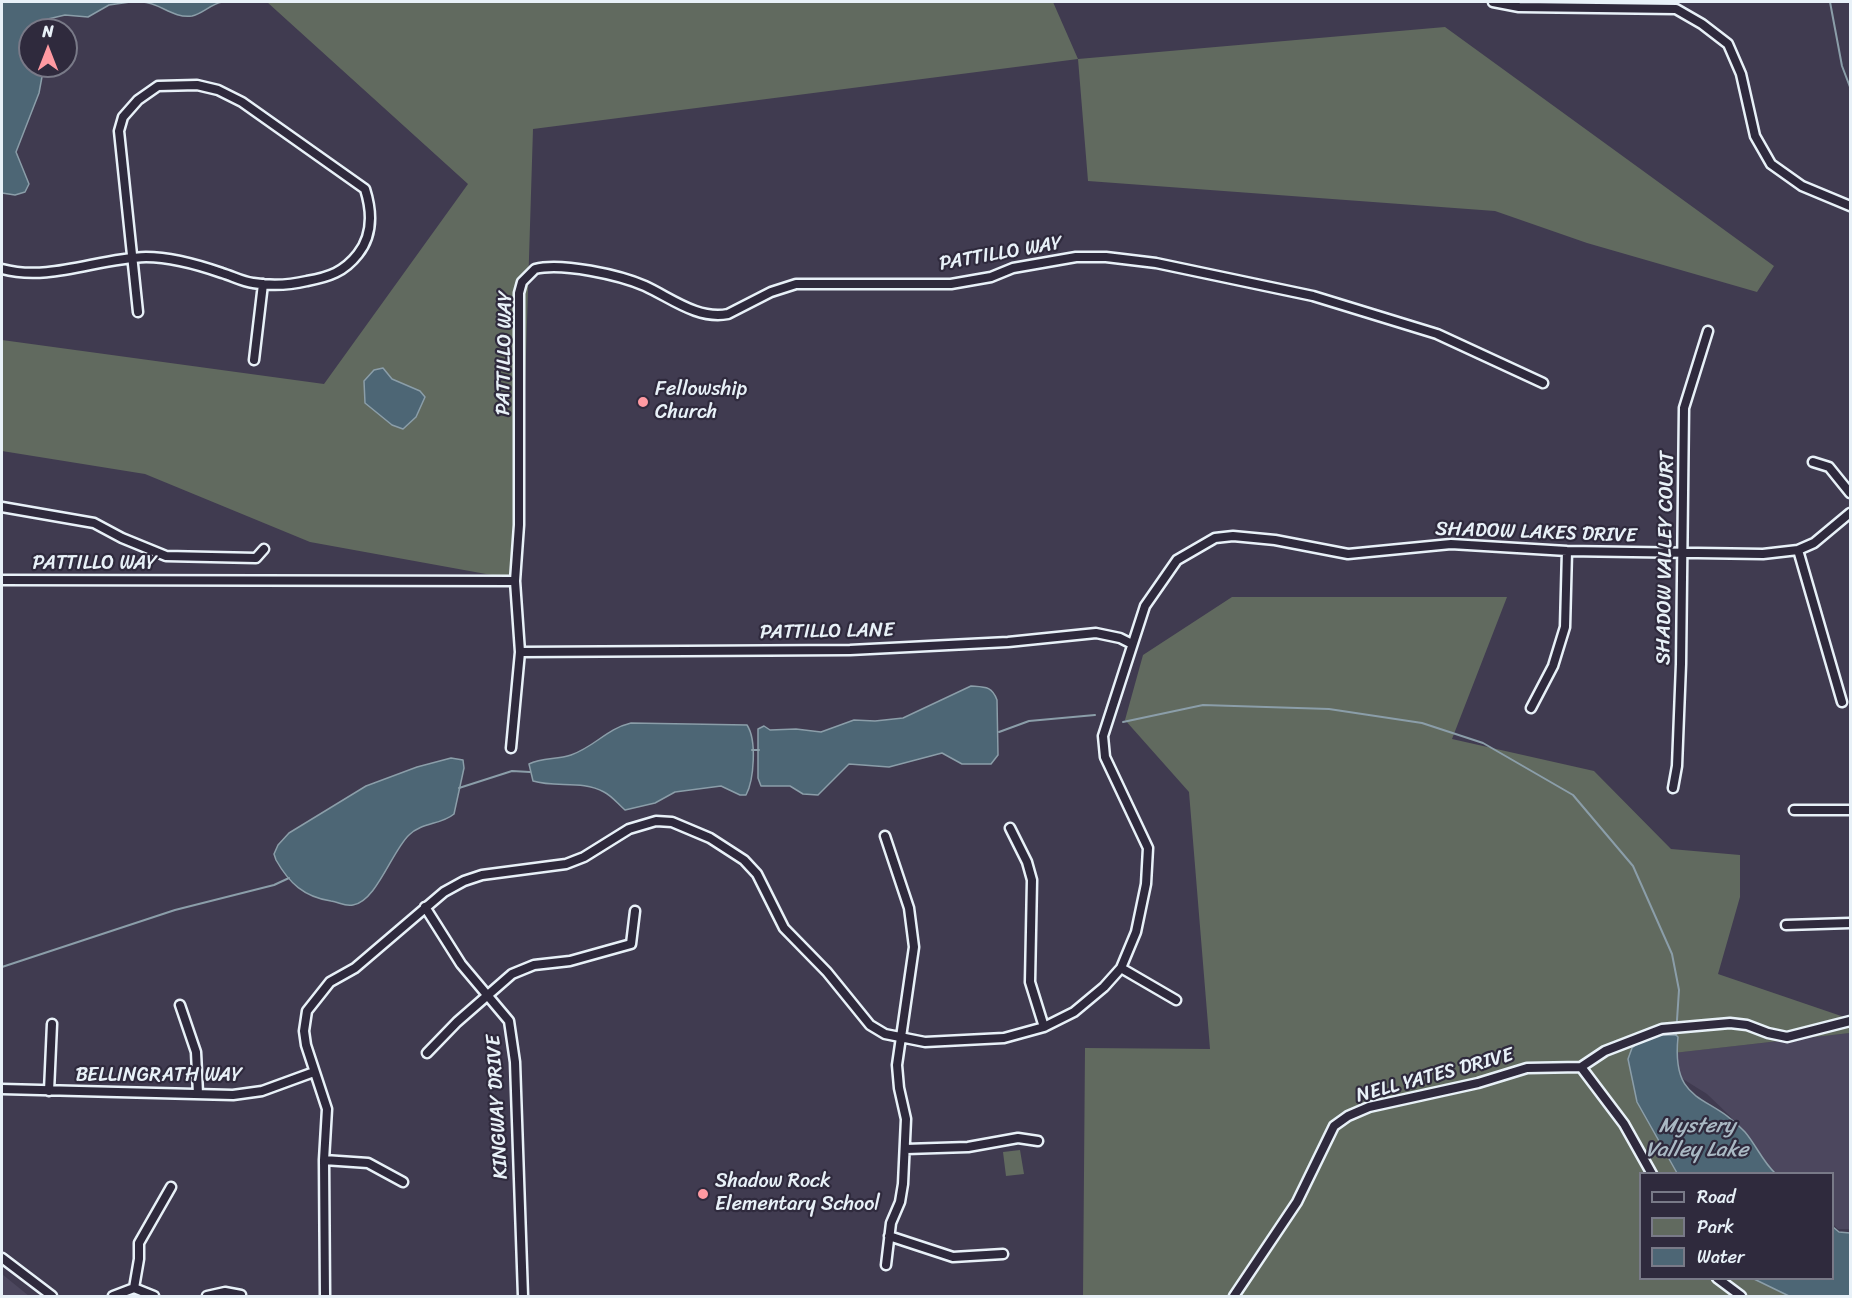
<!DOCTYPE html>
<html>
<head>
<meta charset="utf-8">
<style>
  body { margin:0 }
  #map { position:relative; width:1852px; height:1298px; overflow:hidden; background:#403b50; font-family:Sriracha,sans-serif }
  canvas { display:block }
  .frame { position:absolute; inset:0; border:3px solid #e8f1f8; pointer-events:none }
  .legend { position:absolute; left:1639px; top:1172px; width:195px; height:108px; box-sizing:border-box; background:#2f2a3d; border:2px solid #797a88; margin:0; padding:8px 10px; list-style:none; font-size:18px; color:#e8f1f8 }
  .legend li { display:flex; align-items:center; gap:12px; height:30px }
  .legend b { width:30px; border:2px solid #797a88 }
  .north { position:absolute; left:18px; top:18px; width:60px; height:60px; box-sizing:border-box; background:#2f2a3d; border:2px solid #797a88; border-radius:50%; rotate:0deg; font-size:16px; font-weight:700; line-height:24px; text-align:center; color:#e8f1f8 }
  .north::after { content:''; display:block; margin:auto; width:21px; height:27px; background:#ff9aa2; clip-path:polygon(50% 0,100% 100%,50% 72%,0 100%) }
</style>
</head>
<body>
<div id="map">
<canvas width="1852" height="1298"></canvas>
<div class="frame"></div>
<ul class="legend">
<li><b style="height:8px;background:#2f2a3d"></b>Road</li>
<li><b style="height:16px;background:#616a5f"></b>Park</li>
<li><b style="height:16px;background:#4d6675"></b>Water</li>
</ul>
<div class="north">N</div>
</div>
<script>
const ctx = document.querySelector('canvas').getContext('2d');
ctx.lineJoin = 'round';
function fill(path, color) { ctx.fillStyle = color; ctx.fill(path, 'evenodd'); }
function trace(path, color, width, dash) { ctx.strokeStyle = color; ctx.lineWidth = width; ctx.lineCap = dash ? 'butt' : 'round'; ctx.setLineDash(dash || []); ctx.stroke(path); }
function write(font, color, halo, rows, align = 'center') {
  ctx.font = font + ' Sriracha,sans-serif'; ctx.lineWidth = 4.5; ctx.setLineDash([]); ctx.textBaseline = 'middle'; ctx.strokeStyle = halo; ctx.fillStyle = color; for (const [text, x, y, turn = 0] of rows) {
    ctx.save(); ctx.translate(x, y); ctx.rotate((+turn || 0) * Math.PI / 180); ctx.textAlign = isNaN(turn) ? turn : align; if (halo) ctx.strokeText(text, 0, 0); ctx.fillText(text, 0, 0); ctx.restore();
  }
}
const built = new Path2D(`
  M1850,1033V1229H1838L1833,1224L1832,1174L1773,1173L1745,1145L1731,1117L1707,1094L1646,1056Z
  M2,1274L29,1296H2Z`);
const green = new Path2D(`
  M267,2H1053L1078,59L1445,27L1774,266L1757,292L1587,243L1495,211L1088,181L1078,59L533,129L519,580L310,542L145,474L2,451V340L324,384L468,184Z
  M1232,597H1507L1452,739L1594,771L1671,849L1740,855V897L1718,974L1850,1019V1033L1647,1056L1699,1173L1640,1174V1278L1809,1279L1845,1296H1083L1085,1048L1210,1049L1189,792L1125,720L1143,655Z
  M1020,1150L1024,1174L1006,1176L1003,1152Z`);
const water = new Path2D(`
  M2,2H130L109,5L88,17L65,15L48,19L44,30H30V66H44L39,93L16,152L29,184L25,192L15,195L2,193Z
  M142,2H222C211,4 202,14 192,16C173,19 159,2 142,2Z
  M383,368L392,379L420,391L425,397L416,417L403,429L392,425L365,403L364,381L374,370Z
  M971,686C985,687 992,686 997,700L998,755L991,764H962L942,753L889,767L849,764L818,795L803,794L790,786H761L758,778V729L764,726L770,730L796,729L821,732L854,720L875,721L903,718Z
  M631,723L747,725C757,740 754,780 746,795H740L721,786L675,792L655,803L625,810C618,804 612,796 604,792C582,780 556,788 533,781L529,764C542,757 557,760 571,755C596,746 606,729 631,723Z
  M451,758L463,760L464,768L454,814C441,825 422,822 409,835C392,851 376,902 353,905C345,907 339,902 331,901C304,897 289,883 276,860L274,854L278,845L289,833L366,786L417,767Z
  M1660,1035H1676L1678,1037C1671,1106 1710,1093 1745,1132C1756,1145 1763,1162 1775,1173H1677L1637,1102L1628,1059L1632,1048L1639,1042Z
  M1833,1227L1839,1232L1850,1233V1296H1789L1754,1279L1832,1278Z`);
const stream = new Path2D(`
  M1830,2L1842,66L1850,87
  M1123,722L1203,705L1329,709L1422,723L1483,743L1573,795L1633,866L1672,954L1679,990L1676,1035
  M999,732L1029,721L1095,715
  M752,750H759
  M459,788L512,771L530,772
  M2,967L175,910L274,885L289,878`);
const minor = new Path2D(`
  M1493,2L1519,7L1676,9L1702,24L1728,44L1741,74L1755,136L1771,164L1802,186L1850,206
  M2,269C50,282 98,258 146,257C172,257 199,265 222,273C232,276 243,282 253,283C271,286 290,285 307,281C329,277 344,272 358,254C373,235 372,211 365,189L242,102L218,90L197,85L158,86L138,100L123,117L119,131L138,312
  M254,360L263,284
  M1813,462L1829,467L1850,493
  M2,507L94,523L122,538L166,556L256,558L264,549
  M1798,550L1842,702
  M2,580L515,581
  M520,652L850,650L1008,642L1096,633L1120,638L1132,644
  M1531,708L1553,666L1565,627L1567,551
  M511,748L520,652L515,581L519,525V293L522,282L535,269C561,262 620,275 645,286C671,298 698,320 728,314L771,292L796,284H951L991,277L1013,268L1076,257H1106L1156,263L1313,296L1437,334L1543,383
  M1673,788L1677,766L1681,664L1684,408L1708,331
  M1794,810H1850
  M1010,828L1027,862L1032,880L1030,982L1044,1027
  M885,836L909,908L914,947L897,1065L899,1088L906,1119L903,1184L900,1202L891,1223L886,1265
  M425,907L461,964L509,1021L515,1062L523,1296
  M1786,925L1850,923
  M1121,968L1176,1000
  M180,1005L196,1052L198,1094
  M427,1053L457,1022L512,974L534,965L570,961L631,944L635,911
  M1581,1067L1605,1051L1662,1029L1730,1023L1747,1025L1768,1033L1787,1037L1850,1021
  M2,1089L233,1095L262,1091L314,1072
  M49,1091L52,1024
  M906,1149L968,1147L1018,1138L1038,1141
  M324,1160L368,1163L403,1182
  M889,1236L953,1257L1003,1254
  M2,1258L52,1296
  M1717,1278L1741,1296
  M134,1288L154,1296
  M113,1296L134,1288L139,1259V1243L171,1187
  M207,1296L225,1292L241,1295
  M325,1296L324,1160L327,1109L306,1045L304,1031L307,1011L330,982L355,968L444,892L464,881L482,875L566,864L584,857L629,829L656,821L672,822L710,838L744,860L757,874L784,928L827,972L870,1025L885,1034L925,1042L1004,1038L1044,1027L1074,1012L1104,987L1121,968L1136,932L1146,884L1148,848L1105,757L1103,736L1145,606L1177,560L1215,538L1233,536L1275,540L1348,554L1451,544L1567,551L1763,554L1798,550L1814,543L1850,513
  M1234,1296L1297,1202L1334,1126L1348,1116L1369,1107L1478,1083L1527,1068L1581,1067L1624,1124L1652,1174`);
const markers = [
  [643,402,6,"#ff9aa2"],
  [703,1194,6,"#ff9aa2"]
];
const streetNames = [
  ["PATTILLO WAY",1001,254,-10],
  ["PATTILLO WAY",505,353,-89],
  ["SHADOW LAKES DRIVE",1536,533,2],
  ["SHADOW VALLEY COURT",1666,558,-89],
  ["PATTILLO WAY",95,564],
  ["PATTILLO LANE",827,632,-1],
  ["BELLINGRATH WAY",159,1076],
  ["NELL YATES DRIVE",1435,1076,-15],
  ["KINGWAY DRIVE",498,1107,-93]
];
const poiNames = [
  ["Fellowship",655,390],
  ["Church",655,413],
  ["Shadow Rock",715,1182],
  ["Elementary School",715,1205]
];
const waterNames = [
  ["Mystery",1697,1127],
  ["Valley Lake",1697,1151]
];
fill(built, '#4c475e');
fill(green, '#616a5f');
fill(water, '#4d6675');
trace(water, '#8b9ea9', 1.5);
trace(stream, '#8b9ea9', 2);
trace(minor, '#e8f1f8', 13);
trace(minor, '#2f2a3d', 8);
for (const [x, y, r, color] of markers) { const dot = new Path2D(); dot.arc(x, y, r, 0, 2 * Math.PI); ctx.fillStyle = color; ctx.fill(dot); trace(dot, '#2f2a3d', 2); }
write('20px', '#e8f1f8', '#2f2a3d', streetNames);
write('20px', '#e8f1f8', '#2f2a3d', poiNames, 'left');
write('italic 21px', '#aab9c4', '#2f2a3d', waterNames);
</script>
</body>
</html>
